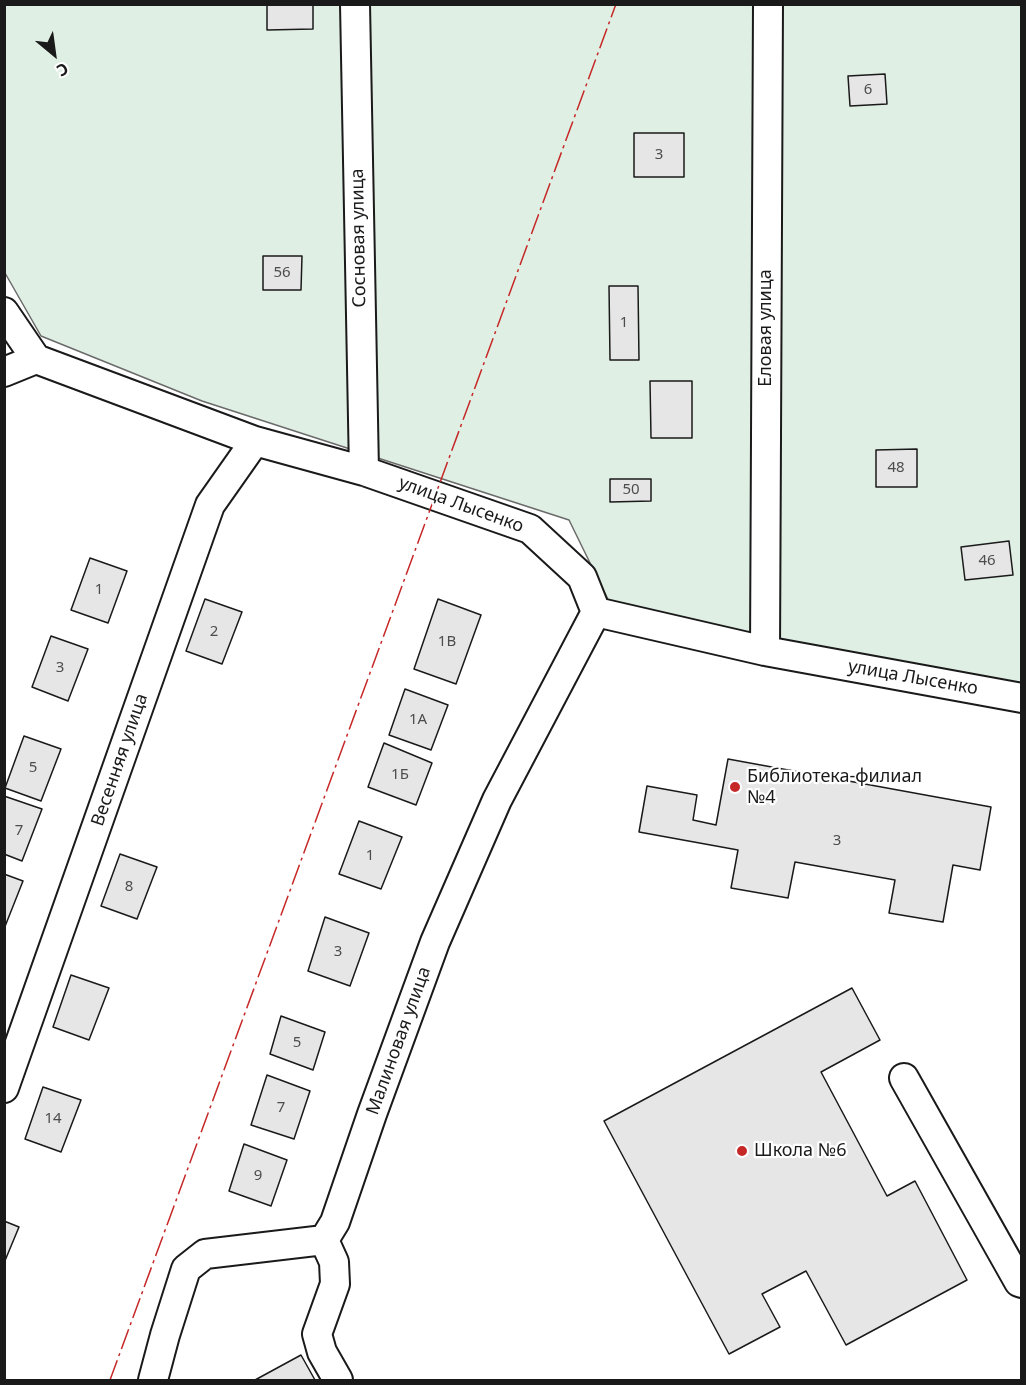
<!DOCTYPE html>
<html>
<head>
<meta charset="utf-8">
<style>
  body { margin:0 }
  #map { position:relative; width:1026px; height:1385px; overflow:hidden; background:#fff; font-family:"Noto Sans",sans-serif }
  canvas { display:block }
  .frame { position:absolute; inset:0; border:6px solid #1a1a1a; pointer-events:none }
  .north { position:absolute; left:24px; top:24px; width:60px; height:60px; -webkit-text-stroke:4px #fff; paint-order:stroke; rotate:151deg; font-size:16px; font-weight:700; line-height:24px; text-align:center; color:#1a1a1a }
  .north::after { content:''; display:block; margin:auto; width:21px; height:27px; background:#1a1a1a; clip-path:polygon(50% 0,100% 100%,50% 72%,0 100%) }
</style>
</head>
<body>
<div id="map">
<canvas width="1026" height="1385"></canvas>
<div class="frame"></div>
<div class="north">С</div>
</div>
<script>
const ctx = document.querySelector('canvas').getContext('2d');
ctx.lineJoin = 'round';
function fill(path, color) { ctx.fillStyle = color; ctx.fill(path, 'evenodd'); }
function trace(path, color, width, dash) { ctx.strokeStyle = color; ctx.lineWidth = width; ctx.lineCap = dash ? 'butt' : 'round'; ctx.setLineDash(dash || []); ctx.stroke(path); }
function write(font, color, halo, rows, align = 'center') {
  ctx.font = font + ' "Noto Sans",sans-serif'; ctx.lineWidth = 4.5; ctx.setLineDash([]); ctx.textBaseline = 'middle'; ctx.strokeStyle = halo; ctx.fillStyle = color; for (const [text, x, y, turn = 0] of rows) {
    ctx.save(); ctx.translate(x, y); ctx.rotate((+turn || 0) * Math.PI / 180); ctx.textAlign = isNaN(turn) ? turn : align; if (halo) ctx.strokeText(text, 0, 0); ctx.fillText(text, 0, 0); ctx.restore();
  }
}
const green = new Path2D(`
  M4,5H1021V695L616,616L569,520L202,401L41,336L5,273Z`);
const building = new Path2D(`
  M267,4H313V29L267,30Z
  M885,74L887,104L850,106L848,76Z
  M634,133H684V177H634Z
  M263,256H302L301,290H263Z
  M609,286H638L639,360H610Z
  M650,381H692V438H651Z
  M917,449V487H876V450Z
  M610,479H651V501L610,502Z
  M1009,541L1013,575L965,580L961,547Z
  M90,558L127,571L108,623L71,610Z
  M205,599L242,612L222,664L186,651Z
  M438,599L481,615L456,684L414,669Z
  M51,636L88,649L68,701L32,687Z
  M405,689L448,705L431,750L389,735Z
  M24,736L61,749L41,801L5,788Z
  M384,743L432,763L416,805L368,787Z
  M728,759L991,807L980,870L953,865L943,922L889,913L895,880L795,862L788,898L731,888L738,850L639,832L647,786L697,795L693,820L716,825Z
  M4,796L42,809L22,861L4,854Z
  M359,821L402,837L381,889L339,874Z
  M120,854L157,867L137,919L101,906Z
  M4,874L23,881L4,929Z
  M325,917L369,933L350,986L308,971Z
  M71,975L109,988L89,1040L53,1027Z
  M852,988L880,1040L821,1072L887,1196L915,1181L967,1280L846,1345L806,1271L762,1294L780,1327L729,1354L604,1121Z
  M281,1016L325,1032L313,1070L270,1054Z
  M267,1075L310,1091L294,1139L251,1125Z
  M43,1087L81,1100L61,1152L25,1139Z
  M244,1144L287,1160L271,1206L229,1191Z
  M4,1221L19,1227L4,1263Z
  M301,1355L315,1380H255Z`);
const minor = new Path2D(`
  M355,4L364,471
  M4,312L36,359L255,441L364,471L530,529L582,577L596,612L765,651L1022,698
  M4,372L36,359
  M765,651L768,4
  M904,1078L1019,1282L1022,1283
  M4,1088L210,505L255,441
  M324,1240L334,1262L335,1284L317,1334L322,1352L338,1380
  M153,1380L165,1335L186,1269L205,1254L324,1240L335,1222L372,1114L435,942L497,800L596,612`);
const power = new Path2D(`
  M110,1380L616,4`);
const markers = [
  [735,787,6,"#c62828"],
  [742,1151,6,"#c62828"]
];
const numberNames = [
  ["6",868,90],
  ["3",659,155],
  ["56",282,273],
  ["1",624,323],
  ["48",896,468],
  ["50",631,490],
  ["46",987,561],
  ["1",99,590],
  ["2",214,632],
  ["1В",447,642],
  ["3",60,668],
  ["1А",418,720],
  ["5",33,768],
  ["1Б",400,775],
  ["7",19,831],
  ["3",837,841],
  ["1",370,856],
  ["8",129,887],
  ["3",338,952],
  ["5",297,1043],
  ["7",281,1108],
  ["14",53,1119],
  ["9",258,1176]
];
const streetNames = [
  ["Сосновая улица",359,238,-91],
  ["Еловая улица",766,328,-90],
  ["улица Лысенко",461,505,20],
  ["улица Лысенко",913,678,10],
  ["Весенняя улица",120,760,-71],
  ["Малиновая улица",399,1041,-70]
];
const poiNames = [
  ["Библиотека-филиал",747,777],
  ["№4",747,798],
  ["Школа №6",754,1151]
];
fill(green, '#e0efe3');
trace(green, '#6a6a6a', 1.5);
fill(building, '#e6e6e6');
trace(building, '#1a1a1a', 1.5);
trace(minor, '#1a1a1a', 32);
trace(minor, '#fff', 28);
trace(power, '#c62828', 1.5, [21, 4.5, 3, 4.5]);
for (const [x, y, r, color] of markers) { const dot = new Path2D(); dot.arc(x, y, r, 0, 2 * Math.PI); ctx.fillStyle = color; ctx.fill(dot); trace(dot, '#fff', 2); }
write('15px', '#4d4d4d', null, numberNames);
write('18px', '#1a1a1a', '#fff', streetNames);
write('18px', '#1a1a1a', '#fff', poiNames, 'left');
</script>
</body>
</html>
